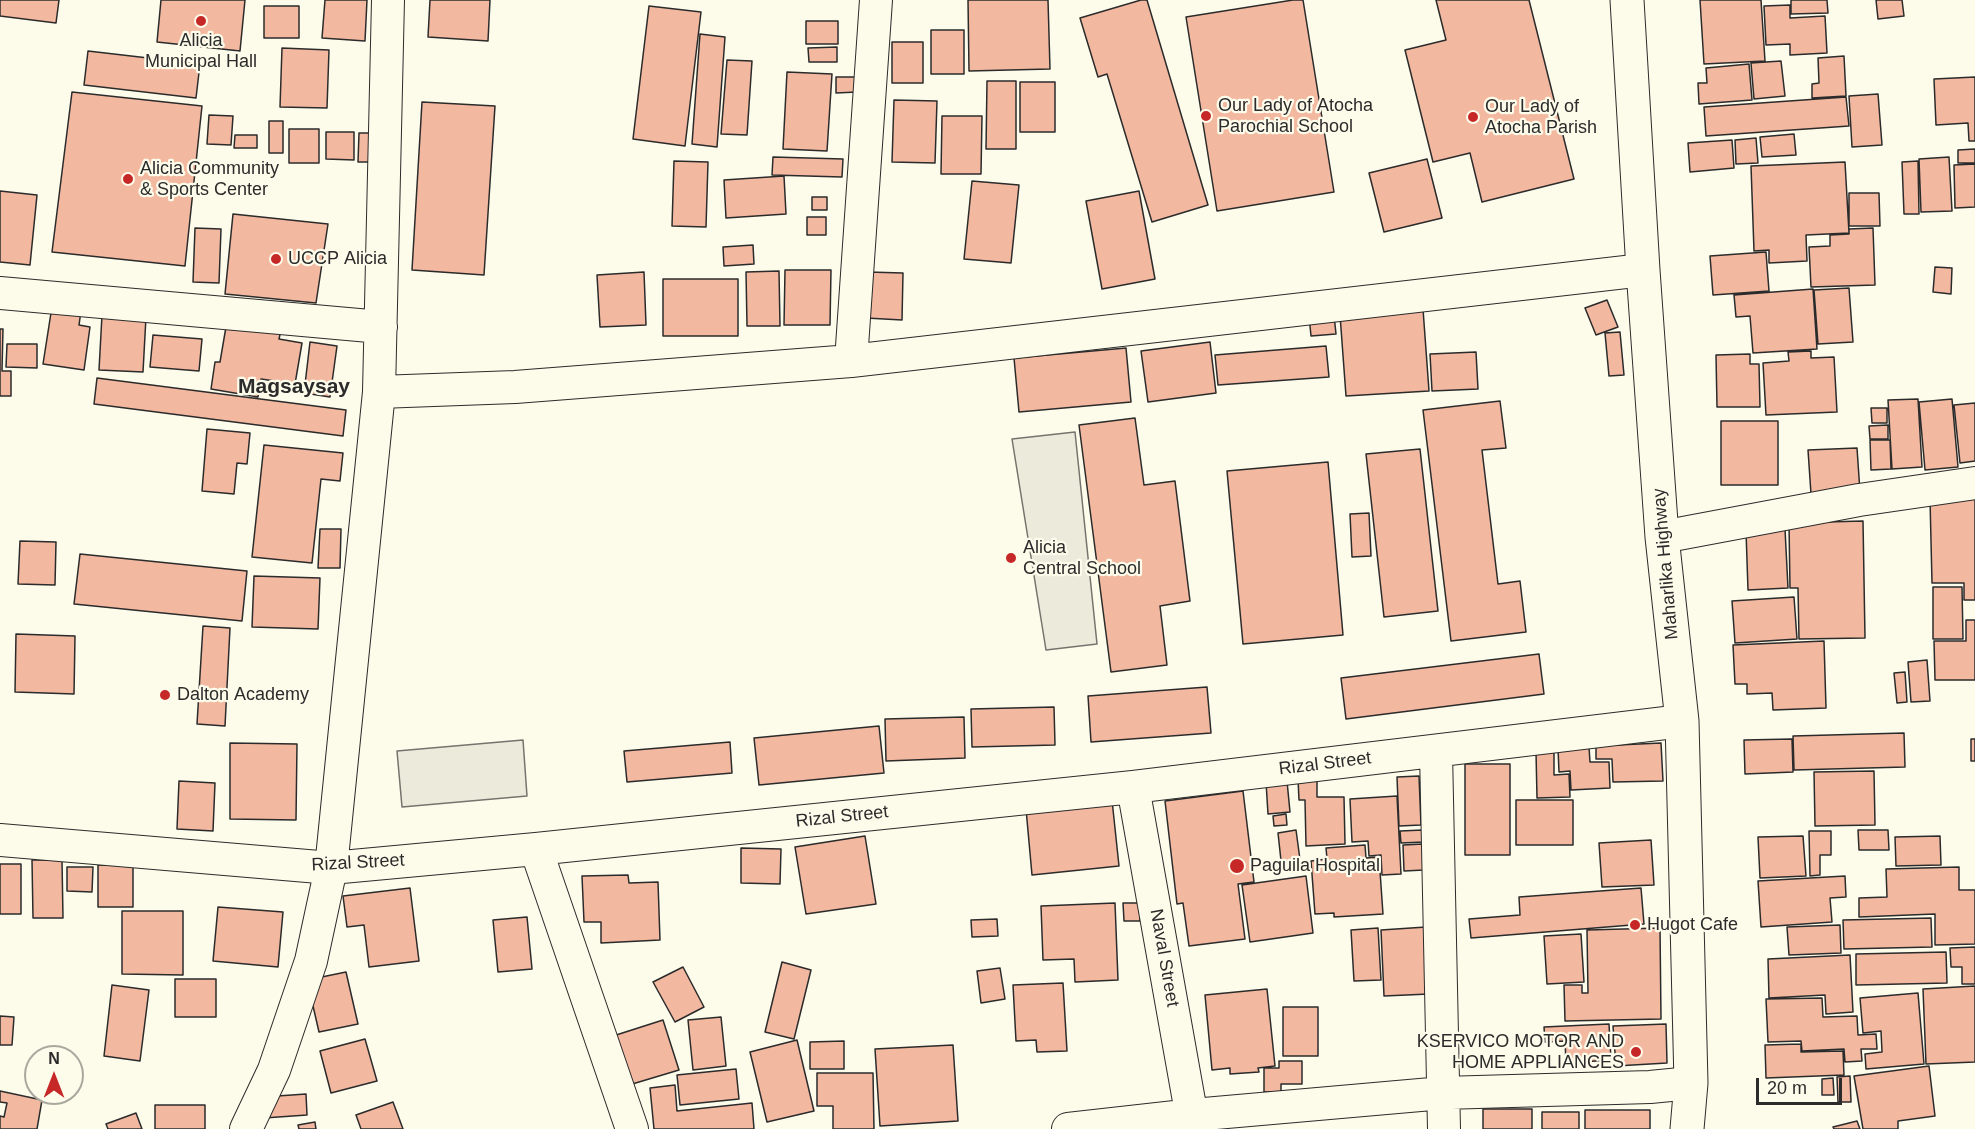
<!DOCTYPE html>
<html>
<head>
<meta charset="utf-8">
<style>
  body { margin:0 }
  #map { position:relative; width:1975px; height:1129px; overflow:hidden; background:#fdfbea; font-family:Helvetica,sans-serif }
  canvas { display:block }
  .north { position:absolute; left:24px; top:1045px; width:60px; height:60px; box-sizing:border-box; background:#fdfbea; border:2px solid #a9a89e; border-radius:50%; rotate:0deg; font-size:16px; font-weight:700; line-height:24px; text-align:center; color:#2b2b2b }
  .north::after { content:''; display:block; margin:auto; width:21px; height:27px; background:#c62828; clip-path:polygon(50% 0,100% 100%,50% 72%,0 100%) }
  .scale { position:absolute; left:1756px; top:1078px; width:86px; height:27px; box-sizing:border-box; border:3px solid #2b2b2b; border-top:0; padding-left:8px; font-size:18px; line-height:21px; white-space:nowrap; color:#2b2b2b; -webkit-text-stroke:4px #fdfbea; paint-order:stroke }
</style>
</head>
<body>
<div id="map">
<canvas width="1975" height="1129"></canvas>
<div class="north">N</div>
<div class="scale">20 m</div>
</div>
<script>
const ctx = document.querySelector('canvas').getContext('2d');
ctx.lineJoin = 'round';
function fill(path, color) { ctx.fillStyle = color; ctx.fill(path, 'evenodd'); }
function trace(path, color, width, dash) { ctx.strokeStyle = color; ctx.lineWidth = width; ctx.lineCap = dash ? 'butt' : 'round'; ctx.setLineDash(dash || []); ctx.stroke(path); }
function write(font, color, halo, rows, align = 'center') {
  ctx.font = font + ' Helvetica,sans-serif'; ctx.lineWidth = 4.5; ctx.setLineDash([]); ctx.textBaseline = 'middle'; ctx.strokeStyle = halo; ctx.fillStyle = color; for (const [text, x, y, turn = 0] of rows) {
    ctx.save(); ctx.translate(x, y); ctx.rotate((+turn || 0) * Math.PI / 180); ctx.textAlign = isNaN(turn) ? turn : align; if (halo) ctx.strokeText(text, 0, 0); ctx.fillText(text, 0, 0); ctx.restore();
  }
}
const green = new Path2D(`
  M1075,432L1097,644L1046,650L1012,439Z
  M523,740L527,796L402,807L397,751Z`);
const building = new Path2D(`
  M0,0H59L56,23L0,16Z
  M161,0H245L240,51L157,42Z
  M325,0H367L365,41L322,38Z
  M430,0H490L488,41L428,37Z
  M968,0H1048L1050,69L969,71Z
  M1141,0H1147L1208,205L1152,222L1107,74L1098,77L1080,18Z
  M1293,0H1303L1334,192L1217,211L1186,17Z
  M1436,0H1529L1574,179L1482,202L1470,153L1433,162L1405,50L1446,40Z
  M1700,0H1761L1765,61L1704,64Z
  M1791,0H1827L1828,13L1791,14Z
  M1876,0H1902L1904,16L1878,19Z
  M1790,5V18L1825,16L1827,53L1790,55V44L1766,45L1764,6Z
  M264,6H299V38H264Z
  M649,6L701,12L685,146L633,139Z
  M806,21H838V44H806Z
  M931,30H964V74H931Z
  M700,34L725,37L717,147L692,144Z
  M892,42H923V83H892Z
  M837,47V62H809L808,48Z
  M282,48L329,50L327,108L280,107Z
  M88,51L200,64L196,98L84,85Z
  M1844,56L1846,96L1812,98V84L1819,83L1818,58Z
  M727,60L752,61L747,135L721,134Z
  M1781,61L1785,96L1754,99L1751,63Z
  M1749,64L1752,100L1699,104L1698,83H1707L1706,68Z
  M787,72L832,74L827,151L783,149Z
  M836,77H857V92L836,93Z
  M1975,77V141H1969L1968,123L1936,125L1934,79Z
  M987,81H1016V149H986Z
  M1020,82H1055V132H1020Z
  M72,92L202,106L185,266L52,252Z
  M1878,94L1882,145L1852,147L1849,96Z
  M1846,97L1849,126L1706,136L1704,107Z
  M894,100L937,101L935,163L892,162Z
  M422,102L495,106L484,275L412,270Z
  M209,115L233,116L231,145L207,144Z
  M942,116H982L981,174H941Z
  M269,121H283V153H269Z
  M289,129H319V163H289Z
  M326,132H354V160L326,159Z
  M359,133H373L372,162H358Z
  M1794,134L1796,155L1762,157L1760,137Z
  M235,135H257V148H234Z
  M1756,138L1758,163L1736,164L1735,140Z
  M1732,140L1734,168L1690,172L1688,143Z
  M1975,149V163H1958V150Z
  M773,157L843,159L842,177L772,175Z
  M1949,157L1952,211L1921,212L1919,159Z
  M1427,159L1442,218L1384,232L1369,173Z
  M674,161L708,162L706,227L672,226Z
  M1918,161L1919,214H1904L1902,162Z
  M1845,162L1849,233L1806,235L1807,261L1769,263V250L1754,251L1751,166Z
  M1975,164V207L1955,208L1954,165Z
  M784,176L786,214L726,218L724,180Z
  M972,181L1019,185L1011,263L964,259Z
  M0,191L37,195L30,265L0,262Z
  M1139,191L1155,279L1102,289L1086,201Z
  M1849,193H1879L1880,226H1849Z
  M812,197H827V210H812Z
  M233,214L328,224L316,303L225,294Z
  M807,217H826V235H807Z
  M195,228L221,229L219,283L193,282Z
  M1873,228L1875,285L1811,287L1809,247L1830,246V235L1849,234V229Z
  M753,245L754,264L724,266L723,247Z
  M1766,252L1769,291L1713,295L1710,256Z
  M1935,267L1952,268L1951,294L1933,292Z
  M785,270H831L830,325H784Z
  M779,271L780,326H747L746,272Z
  M644,272L646,325L600,327L597,275Z
  M868,272L903,273L902,320L866,318Z
  M663,279H738V336H663Z
  M1849,288L1853,342L1818,344L1814,290Z
  M1813,289L1817,349L1753,353L1750,316L1736,317L1734,295Z
  M53,300L82,304L79,325L90,327L84,370L43,364Z
  M1607,300L1618,327L1596,335L1585,308Z
  M1423,309L1429,391L1346,396L1340,315Z
  M102,315L146,317L143,372L99,370Z
  M1334,315L1336,334L1311,336L1309,316Z
  M227,321L281,330L279,339L302,343L295,384L261,379L258,397L211,389L215,362H220Z
  M0,329H3L2,371H11V396H0Z
  M1620,332L1624,375L1609,376L1605,333Z
  M153,335L202,339L199,371L150,367Z
  M310,342L337,346L330,397L304,393Z
  M1210,342L1216,393L1148,402L1141,351Z
  M7,344H37V368L6,367Z
  M1326,346L1329,377L1218,385L1215,355Z
  M1126,348L1131,402L1019,412L1014,358Z
  M1811,351V358L1834,357L1837,412L1766,415L1763,363L1789,361L1788,352Z
  M1476,352L1478,389L1432,391L1430,354Z
  M1750,354V364H1759L1760,407H1717L1716,355Z
  M97,378L346,410L343,436L94,404Z
  M1918,399L1922,467L1892,469L1888,400Z
  M1952,399L1958,467L1925,470L1919,402Z
  M1500,401L1506,448L1482,450L1498,584L1520,581L1526,632L1451,641L1423,410Z
  M1975,403V461L1960,463L1954,405Z
  M1871,408H1887V423H1872Z
  M1135,418L1144,485L1175,481L1190,601L1160,606L1167,665L1111,672L1079,425Z
  M1721,421H1778V485H1721Z
  M1888,425V439H1870L1869,426Z
  M207,429L250,433L247,464L237,463L234,494L202,491Z
  M1870,440H1890L1891,469L1871,470Z
  M264,445L343,453L340,481L321,479L312,563L252,557Z
  M1857,448L1860,492L1811,494L1808,450Z
  M1420,449L1438,611L1384,617L1366,454Z
  M1328,462L1343,635L1243,644L1227,471Z
  M1975,498V600H1964V583H1932L1930,499Z
  M1369,513L1371,556L1352,557L1350,514Z
  M1863,521L1865,638L1799,639L1798,588H1790L1789,523Z
  M320,529H341L340,568H318Z
  M1785,529L1788,588L1748,590L1746,531Z
  M20,541L56,542L55,585L18,584Z
  M80,554L247,571L242,621L74,604Z
  M254,576L320,578L318,629L252,627Z
  M1933,587H1962L1963,639H1933Z
  M1794,597L1797,639L1735,643L1732,601Z
  M1966,620H1975V680H1935L1934,641H1966Z
  M203,626L230,628L225,726L197,724Z
  M16,634L75,636L74,694L15,692Z
  M1824,641L1826,708L1773,710L1772,693L1747,694V684H1735L1733,645Z
  M1539,654L1544,694L1346,719L1341,678Z
  M1927,660L1930,701L1911,702L1908,662Z
  M1905,672L1907,702L1897,703L1894,673Z
  M1207,687L1211,733L1091,742L1088,696Z
  M1054,707L1055,745L972,747L971,709Z
  M964,717L965,758L886,761L885,719Z
  M879,726L884,773L759,785L754,738Z
  M1904,733L1905,767L1794,770L1793,736Z
  M1792,739L1793,772L1745,774L1744,740Z
  M1971,739H1975V761H1971Z
  M730,742L732,773L627,782L624,751Z
  M230,743L297,744L296,820L230,819Z
  M1661,743L1663,781L1613,782L1612,759H1596V746Z
  M1589,747L1590,762H1609L1610,788L1571,790L1570,771L1559,772L1558,748Z
  M1554,751V775L1569,774L1570,797L1537,798L1536,752Z
  M1465,764H1510V855H1465Z
  M1874,771L1875,825L1815,826L1814,772Z
  M1419,776L1421,825L1399,826L1397,777Z
  M1298,779H1317V797H1344L1345,844L1306,846L1305,800H1299Z
  M179,781L215,783L213,831L177,829Z
  M1287,781L1290,812L1268,814L1266,782Z
  M1243,791L1254,882L1238,884L1245,939L1189,946L1183,903L1177,904L1165,801Z
  M1397,796L1401,874L1382,875L1381,855L1369,856L1368,841L1352,842L1350,799Z
  M1112,800L1119,866L1032,875L1026,809Z
  M1516,800H1573V845H1516Z
  M1286,814L1287,825L1274,826L1273,816Z
  M1296,830L1301,867L1282,870L1278,833Z
  M1423,830L1424,842L1401,843L1400,831Z
  M1858,830H1888L1889,850H1859Z
  M1809,831H1831V855H1820V875L1810,876Z
  M865,836L876,904L806,914L795,847Z
  M1803,836L1806,876L1760,878L1758,837Z
  M1940,836L1941,865L1896,866L1895,837Z
  M1651,840L1654,885L1602,887L1599,843Z
  M1423,844L1424,870L1404,871L1403,845Z
  M1365,845L1366,858L1379,857L1383,914L1334,917V913L1315,914L1311,861L1327,859L1326,848Z
  M741,848L781,849L780,884L741,883Z
  M32,860H62L63,918H33Z
  M0,864H21V914H0Z
  M98,865H133V907H98Z
  M67,867H93L92,892L67,891Z
  M1959,867V890H1975V944L1935,945V914L1859,917V898L1887,897L1886,869Z
  M628,875L629,883L658,882L660,940L601,943V922H584L582,876Z
  M1306,876L1313,933L1250,942L1242,885Z
  M1845,876L1846,897L1830,898L1832,922L1761,927L1758,881Z
  M410,888L419,961L369,967L364,925L347,927L343,896Z
  M1641,888L1644,924L1471,938L1469,919L1520,915L1519,897Z
  M1115,903L1118,980L1075,982L1074,959L1043,960L1041,906Z
  M1123,903H1140V921H1124Z
  M218,907L283,912L278,967L213,961Z
  M122,911H183V975L122,974Z
  M527,917L532,969L498,972L493,920Z
  M1931,918L1932,947L1844,949L1843,920Z
  M997,919L998,936L972,937L971,920Z
  M1840,925L1841,953L1789,955L1787,927Z
  M1426,927L1429,994L1384,996L1381,930Z
  M1378,928L1381,980L1354,981L1351,930Z
  M1660,928L1661,1019L1565,1021L1564,985H1582V993H1588L1587,930Z
  M1581,934L1584,982L1547,984L1544,936Z
  M1975,947V984H1962V967H1951L1950,948Z
  M1946,952L1947,983L1856,985V954Z
  M1850,955L1853,1012L1826,1014L1825,995L1769,998L1768,959Z
  M782,962L811,970L794,1039L765,1032Z
  M683,967L704,1007L675,1022L653,982Z
  M1000,968L1005,999L981,1003L977,971Z
  M346,972L358,1024L319,1032L307,980Z
  M175,979H216V1017H175Z
  M1063,983L1067,1051L1037,1052L1036,1040L1016,1041L1013,985Z
  M112,985L149,990L140,1061L104,1056Z
  M1975,986V1062L1926,1064L1923,989Z
  M1267,989L1275,1066L1258,1068L1259,1072L1230,1074V1068L1212,1070L1205,995Z
  M1918,993L1924,1064L1866,1069L1865,1054L1882,1052L1881,1031L1863,1033L1860,998Z
  M1822,998L1823,1017L1857,1016L1858,1035L1876,1034L1877,1049H1861L1862,1061L1845,1062L1844,1049L1802,1051L1801,1041L1768,1042L1766,999Z
  M1283,1007H1318V1056H1283Z
  M0,1016L14,1017L12,1045H0Z
  M721,1017L726,1066L693,1070L688,1020Z
  M663,1020L679,1070L629,1085L613,1036Z
  M1609,1024L1611,1060L1566,1063L1565,1041L1545,1042L1544,1027Z
  M1666,1024L1667,1063L1616,1066L1613,1026Z
  M365,1039L377,1081L331,1093L320,1051Z
  M797,1040L814,1111L767,1122L750,1052Z
  M844,1041V1069H810V1042Z
  M1801,1044V1052L1843,1051L1844,1075L1766,1078L1765,1045Z
  M953,1045L958,1121L880,1126L875,1049Z
  M1279,1061H1302V1084H1281V1092H1264V1068H1279Z
  M1929,1066L1935,1116L1898,1121V1129H1863L1854,1076Z
  M736,1069L739,1099L680,1105L677,1075Z
  M817,1073H873L874,1129H833V1106H817Z
  M1850,1076L1851,1102H1838L1837,1077Z
  M1833,1078L1834,1095H1822V1079Z
  M675,1085L677,1111L752,1103L754,1129H654L650,1088Z
  M0,1091L42,1100L37,1129H0V1116L4,1117L7,1103L0,1102Z
  M306,1094L307,1115L264,1118L263,1097Z
  M393,1102L403,1129H361L356,1115Z
  M155,1105H205V1129H155Z
  M1483,1109H1532V1129H1483Z
  M1585,1110H1650V1129H1585Z
  M1542,1112H1579V1129H1542Z
  M136,1113L142,1129H108L106,1124Z
  M1857,1121L1860,1129H1834L1833,1127Z
  M315,1122L316,1129H299L298,1125Z`);
const minor = new Path2D(`
  M0,293L381,327
  M851,361L876,0
  M379,392L515,387L851,361L1643,270
  M1662,537L1859,500L1975,483
  M1436,752L1444,1129
  M1133,787L1194,1129
  M0,840L331,868L536,849L1133,787L1682,721
  M536,849L632,1129
  M246,1129L274,1070L311,961L331,868L379,392L388,0
  M1068,1129L1193,1115L1443,1093L1650,1087L1691,1083`);
const major = new Path2D(`
  M1627,0L1643,270L1662,537L1682,721L1691,1083L1687,1129`);
const markers = [
  [201,21,6,"#c62828"],
  [1206,116,6,"#c62828"],
  [1473,117,6,"#c62828"],
  [128,179,6,"#c62828"],
  [276,259,6,"#c62828"],
  [1011,558,6,"#c62828"],
  [165,695,6,"#c62828"],
  [1237,866,8,"#c62828"],
  [1635,925,6,"#c62828"],
  [1636,1052,6,"#c62828"]
];
const poiNames = [
  ["Alicia",201,41,"center"],
  ["Municipal Hall",201,62,"center"],
  ["Our Lady of Atocha",1218,106],
  ["Parochial School",1218,127],
  ["Our Lady of",1485,107],
  ["Atocha Parish",1485,128],
  ["Alicia Community",140,169],
  ["& Sports Center",140,190],
  ["UCCP Alicia",288,259],
  ["Alicia",1023,548],
  ["Central School",1023,569],
  ["Dalton Academy",177,695],
  ["Paguila Hospital",1250,866],
  ["Hugot Cafe",1647,925],
  ["KSERVICO MOTOR AND",1624,1042,"right"],
  ["HOME APPLIANCES",1624,1063,"right"]
];
const streetNames = [
  ["Maharlika Highway",1666,564,-95],
  ["Rizal Street",1325,764,-7],
  ["Rizal Street",842,817,-6],
  ["Rizal Street",358,863,-3],
  ["Naval Street",1164,958,80]
];
const quarterNames = [
  ["Magsaysay",294,387]
];
fill(green, '#ecebdb');
trace(green, '#74746e', 1.5);
fill(building, '#f2b8a0');
trace(building, '#2b2b2b', 1.5);
trace(minor, '#2b2b2b', 34);
trace(major, '#2b2b2b', 35);
trace(minor, '#fdfbea', 32);
trace(major, '#fdfbea', 33);
for (const [x, y, r, color] of markers) { const dot = new Path2D(); dot.arc(x, y, r, 0, 2 * Math.PI); ctx.fillStyle = color; ctx.fill(dot); trace(dot, '#fdfbea', 2); }
write('18px', '#2b2b2b', '#fdfbea', poiNames, 'left');
write('18px', '#2b2b2b', '#fdfbea', streetNames);
write('bold 21px', '#2b2b2b', '#fdfbea', quarterNames);
</script>
</body>
</html>
